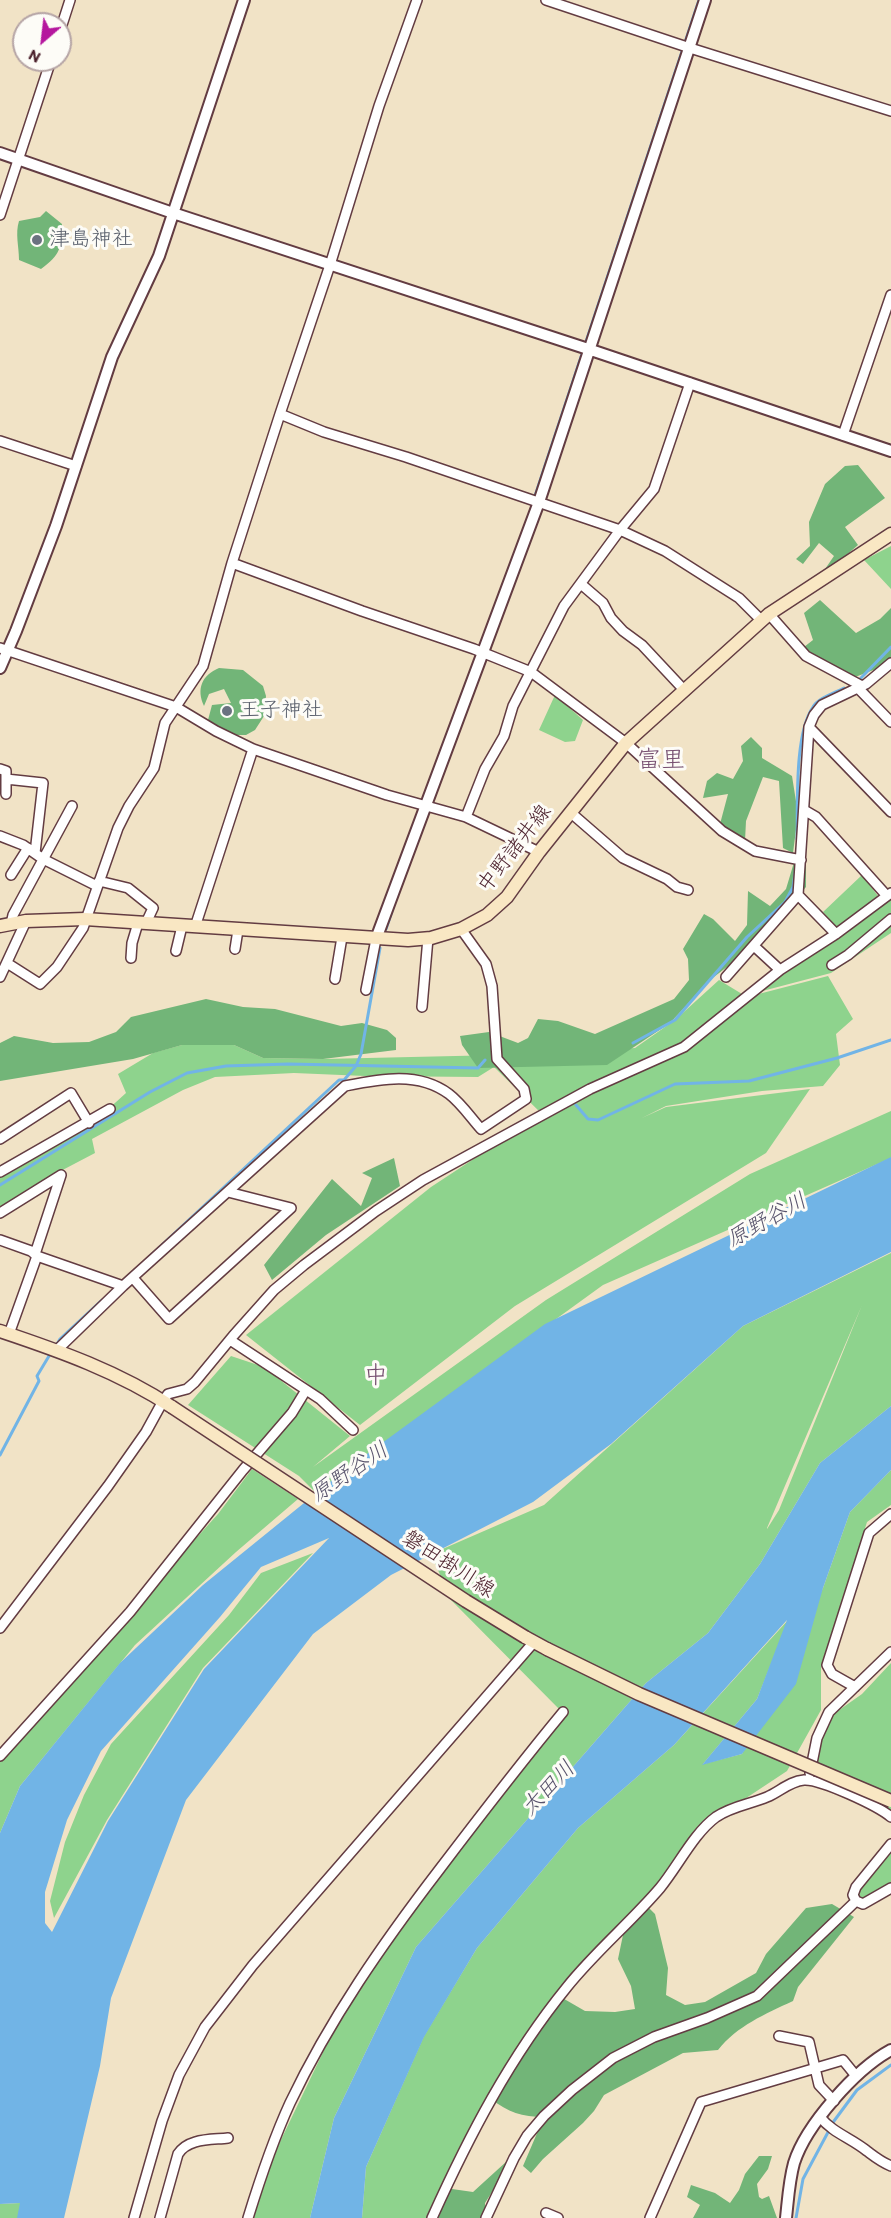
<!DOCTYPE html>
<html>
<head>
<meta charset="utf-8">
<style>
  body { margin:0 }
  #map { position:relative; width:891px; height:2218px; overflow:hidden; background:#f1e3c6; font-family:Itim,sans-serif }
  canvas { display:block }
  .north { position:absolute; left:12px; top:12px; width:60px; height:60px; box-sizing:border-box; background:#fdfcf7; border:2px solid #b5a4a5; border-radius:50%; rotate:208deg; font-size:16px; font-weight:700; line-height:24px; text-align:center; color:#4a1f2b }
  .north::after { content:''; display:block; margin:auto; width:21px; height:27px; background:#b5179e; clip-path:polygon(50% 0,100% 100%,50% 72%,0 100%) }
</style>
</head>
<body>
<div id="map">
<canvas width="891" height="2218"></canvas>
<div class="north">N</div>
</div>
<script>
const ctx = document.querySelector('canvas').getContext('2d');
ctx.lineJoin = 'round';
function fill(path, color) { ctx.fillStyle = color; ctx.fill(path, 'evenodd'); }
function trace(path, color, width, dash) { ctx.strokeStyle = color; ctx.lineWidth = width; ctx.lineCap = dash ? 'butt' : 'round'; ctx.setLineDash(dash || []); ctx.stroke(path); }
function write(font, color, halo, rows, align = 'center') {
  ctx.font = font + ' Itim,"Klee One",sans-serif'; ctx.lineWidth = 6; ctx.setLineDash([]); ctx.textBaseline = 'middle'; ctx.strokeStyle = halo; ctx.fillStyle = color; for (const [text, x, y, turn = 0] of rows) {
    ctx.save(); ctx.translate(x, y); ctx.rotate((+turn || 0) * Math.PI / 180); ctx.textAlign = isNaN(turn) ? turn : align; if (halo) ctx.strokeText(text, 0, 0); ctx.fillText(text, 0, 0); ctx.restore();
  }
}
const green = new Path2D(`
  M891,546V589L864,560Z
  M555,695L583,720L575,741L565,742L539,730Z
  M862,875L878,896L837,928L823,912Z
  M891,890V933L831,973L751,994Z
  M828,976L853,1019L836,1034L840,1065L823,1086L762,1091L666,1106L642,1118L666,1107L810,1089L766,1153L515,1306L360,1425L246,1335L431,1187L542,1114L494,1067L478,1077L365,1076L294,1073L215,1077L183,1090L92,1139L95,1153L55,1174L0,1209V1176L105,1112L126,1093L118,1074L153,1053L182,1045H234L263,1058L323,1059L544,1054L635,1048L675,1020L719,980L747,997Z
  M891,1111V1158L603,1285L316,1493L299,1476L188,1405L231,1356L264,1367L350,1436L313,1467L546,1300L750,1174Z
  M891,1253V1406L820,1463L760,1564L708,1633L646,1683L416,1947L334,2118L310,2218H249L254,2196L350,1996L562,1712L451,1600L431,1554L544,1505L743,1326ZM862,1305L779,1510L767,1529V1528Z
  M252,1469L298,1499L236,1552L135,1645L20,1786L0,1833V1761L15,1739L218,1514Z
  M891,1470V1505L867,1522L821,1667V1710L787,1771L713,1820L522,2047L429,2218H362L366,2167L424,2036L477,1948L578,1828L674,1745L789,1619L757,1699L703,1764L742,1754L823,1588L850,1512Z
  M313,1553L203,1668L107,1820L54,1918L50,1901L65,1842L84,1795L111,1744L229,1615L261,1573Z
  M891,1663V1821L813,1758L825,1720L862,1694Z
  M891,1846V1888L863,1904L853,1895Z
  M20,2203L23,2218H0V2204Z`);
const forest = new Path2D(`
  M46,211L62,224C62,248 60,255 41,269L19,260C19,246 15,234 19,221L40,217Z
  M858,465L885,498L845,527L858,545L828,571L823,572L834,556L819,543L803,564L796,559L810,546L809,522L825,484L845,466Z
  M820,600L856,633L880,619L891,608V658L884,666L850,679L812,655L804,647L813,640L804,613Z
  M219,668L243,670L263,686L266,696L264,716L255,730L246,735H223L208,720L212,705L231,703L224,689L209,694L204,706C196,689 202,675 219,668Z
  M751,737L762,748V758L792,776L798,814L793,853L783,848L779,781L763,777L746,821L745,841L733,838L720,824L728,794L703,798L707,781L717,773L733,779L743,761L741,746Z
  M795,859L806,863V887L754,946L710,980L670,1023L607,1065L478,1068L462,1045L460,1036L489,1032L518,1043L528,1038L538,1019L558,1021L595,1034L674,999L689,980L688,959L683,949L704,914L713,919L735,941L747,925L748,891L770,906L786,889Z
  M206,999L243,1007L275,1009L341,1026L362,1023L387,1030L396,1038V1050L323,1059L263,1058L234,1045H182L133,1059L0,1081V1043L14,1036L53,1043L89,1042L116,1032L131,1017Z
  M394,1158L400,1186L326,1235L272,1280L264,1265L332,1179L361,1206L372,1178L362,1173Z
  M645,1904L655,1914L668,1968L666,1995L685,2005L705,2002L756,1973L766,1954L806,1908L832,1904L854,1917L798,1987L793,2001C765,2014 737,2026 718,2050L683,2053L604,2095L594,2111L583,2123L543,2159L531,2173L523,2166L544,2117C522,2117 508,2112 491,2099L559,1996L585,2011L615,2012L635,2009L631,1986L618,1959L623,1935L636,1912Z
  M518,2151L485,2203V2218H432L445,2188L473,2192Z
  M759,2156H772L768,2169L757,2184L759,2197L762,2199L769,2196L777,2218H693L700,2205L687,2197L691,2185L715,2193L730,2203L739,2190L745,2174Z`);
const water = new Path2D(`
  M891,1157V1252L743,1326L611,1444L533,1502L391,1575L313,1634L186,1800L111,1998L100,2066L64,2218H17L20,2203L0,2204V1833L20,1786L120,1663L203,1585L341,1473L545,1324ZM329,1538L204,1669L108,1821L52,1932L45,1923V1892L67,1820L101,1751L220,1617L261,1567Z
  M891,1406V1470L850,1512L823,1588L796,1684L742,1754L702,1765L757,1699L787,1620L674,1745L578,1828L477,1948L424,2037L366,2167L362,2218H310L334,2118L416,1947L646,1683L708,1633L760,1564L820,1463Z`);
const stream = new Path2D(`
  M535,496L699,0
  M859,680L891,647
  M797,839C798,805 794,734 813,707C818,698 835,693 844,688
  M386,929L393,908
  M633,1043L675,1020L747,937L785,902L793,887L796,866
  M576,1105L588,1119L598,1120L675,1084L749,1081L837,1058L891,1040
  M0,1185L150,1092L187,1073L226,1066L288,1064L478,1068L485,1060
  M149,1257L339,1080H344L356,1066L361,1054L380,948
  M56,1346L60,1339L102,1300
  M0,1455L39,1381L37,1376L52,1351
  M796,2218L803,2179L834,2121L857,2090L891,2065`);
const minor = new Path2D(`
  M546,0L690,48L891,111
  M60,31L70,0
  M0,215L51,60
  M280,414L324,432L406,457L620,530L665,551L739,598L762,621
  M843,435L891,295
  M0,441L76,466
  M232,563L362,611L474,649L531,672L626,743L722,831L755,851L801,860
  M581,584L603,603L611,618L623,631L642,645L685,691
  M769,614L806,656L862,686
  M0,648L176,707L216,731L253,749L387,795L466,817L539,852
  M858,688L891,722
  M809,727L891,812
  M0,769L6,771V794
  M6,779L43,783L35,853
  M804,810L816,817L887,896
  M570,812L623,858L667,879L677,887L688,890
  M466,817L485,769L504,736L513,706L564,606L620,530L654,489L690,383
  M0,836L23,845L43,859L97,886
  M11,875L28,848
  M99,881L128,888L153,908L146,923
  M798,895L836,934
  M11,924L13,915L72,806
  M195,927L253,749
  M754,946L780,970
  M235,949L238,930
  M176,951L182,926
  M131,958L132,943L138,923
  M7,963L40,984L57,967L83,928L118,828L129,806L154,768L165,723L203,666L232,563L280,414L330,265L379,106L417,0
  M832,965L848,955L891,919
  M0,977L26,921
  M726,977L798,895L809,727L814,715L822,705L866,684L891,663
  M335,979L342,937
  M366,990L376,939
  M422,1007L428,938
  M0,1139L71,1093L89,1123
  M0,1172L110,1109
  M0,1213L61,1175
  M0,1240L31,1251L37,1256
  M35,1254L61,1175
  M133,1278L169,1319L291,1208L228,1192
  M9,1334L37,1256L123,1286
  M230,1340L320,1399L353,1430
  M57,1350L123,1286L345,1086C380,1079 418,1071 449,1094C461,1103 471,1118 481,1129L526,1099L524,1089L497,1059L492,986L486,964L461,929
  M0,1628L108,1486L146,1432L163,1401L168,1394L187,1389L195,1382L233,1336L274,1290L304,1265L376,1211L423,1180L590,1089L684,1047L780,970L836,934L891,893
  M855,1687L832,1674L827,1665L869,1533L891,1514
  M0,1756L130,1612L243,1470L292,1413L306,1390
  M810,1773L817,1738L829,1712L891,1652
  M856,1901L853,1895L856,1887L891,1844
  M856,1901L863,1904L891,1888
  M779,2036L809,2042L819,2085L834,2101
  M820,2117C833,2133 851,2138 867,2151C875,2157 881,2162 891,2166
  M546,2213L558,2218
  M134,2218L162,2121L179,2075L205,2027L253,1965L534,1642
  M160,2218L178,2154C188,2138 211,2140 228,2138
  M248,2218C260,2179 273,2140 290,2103C330,2019 383,1943 439,1870C480,1816 520,1764 563,1712
  M432,2218C469,2136 510,2057 567,1987C595,1952 631,1922 660,1888C678,1866 694,1833 716,1817C732,1806 751,1804 767,1797C779,1792 790,1781 804,1780C821,1779 878,1806 891,1817
  M486,2218L514,2158L527,2136L544,2116L572,2090L613,2058L654,2037L707,2018L757,1996L856,1901
  M650,2218L701,2102L843,2060L856,2076`);
const tertiary = new Path2D(`
  M0,153L173,213L588,349L891,451
  M0,668L16,631L56,526L112,357L159,256L244,0
  M376,939L539,502L705,0
  M786,2218C788,2200 789,2181 794,2163C806,2125 856,2069 891,2050`);
const secondary = new Path2D(`
  M0,926L26,921L85,919L408,940L431,938L461,929L487,915L507,897L539,852L626,743L769,614L891,534
  M0,1331C60,1351 119,1372 172,1407
  M525,1637L547,1649`);
const secondaryBridge = new Path2D(`
  M172,1407L466,1601L525,1637
  M547,1649L639,1694L891,1801`);
const markers = [
  [37,240,6,"#6b7280"],
  [227,711,6,"#6b7280"]
];
const worshipNames = [
  ["津島神社",49,240],
  ["王子神社",239,711]
];
const streetNames = [
  ["中野諸井線",515,849,-52],
  ["磐田掛川線",448,1565,33]
];
const waterNames = [
  ["原野谷川",767,1221,-29],
  ["原野谷川",350,1473,-34],
  ["太田川",549,1789,-46]
];
const quarterNames = [
  ["富里",661,761],
  ["中",376,1377]
];
fill(green, '#8ed38d');
fill(forest, '#72b578');
fill(water, '#71b4e6');
trace(stream, '#71b4e6', 3);
trace(minor, '#633c42', 12);
trace(tertiary, '#633c42', 14);
trace(secondary, '#633c42', 15);
trace(minor, '#fff', 9);
trace(tertiary, '#fff', 10);
trace(secondary, '#f9e7c3', 12);
trace(secondaryBridge, '#633c42', 15, []);
trace(secondaryBridge, '#f9e7c3', 12);
for (const [x, y, r, color] of markers) { const dot = new Path2D(); dot.arc(x, y, r, 0, 2 * Math.PI); ctx.fillStyle = color; ctx.fill(dot); trace(dot, '#fdfcf7', 2); }
write('21px', '#5b616d', '#fdfcf7', worshipNames, 'left');
write('21px', '#4a1f2b', '#fdfcf7', streetNames);
write('italic 22px', '#58536c', '#fdfcf7', waterNames);
write('24px', '#764f70', '#fdfcf7', quarterNames);
</script>
</body>
</html>
